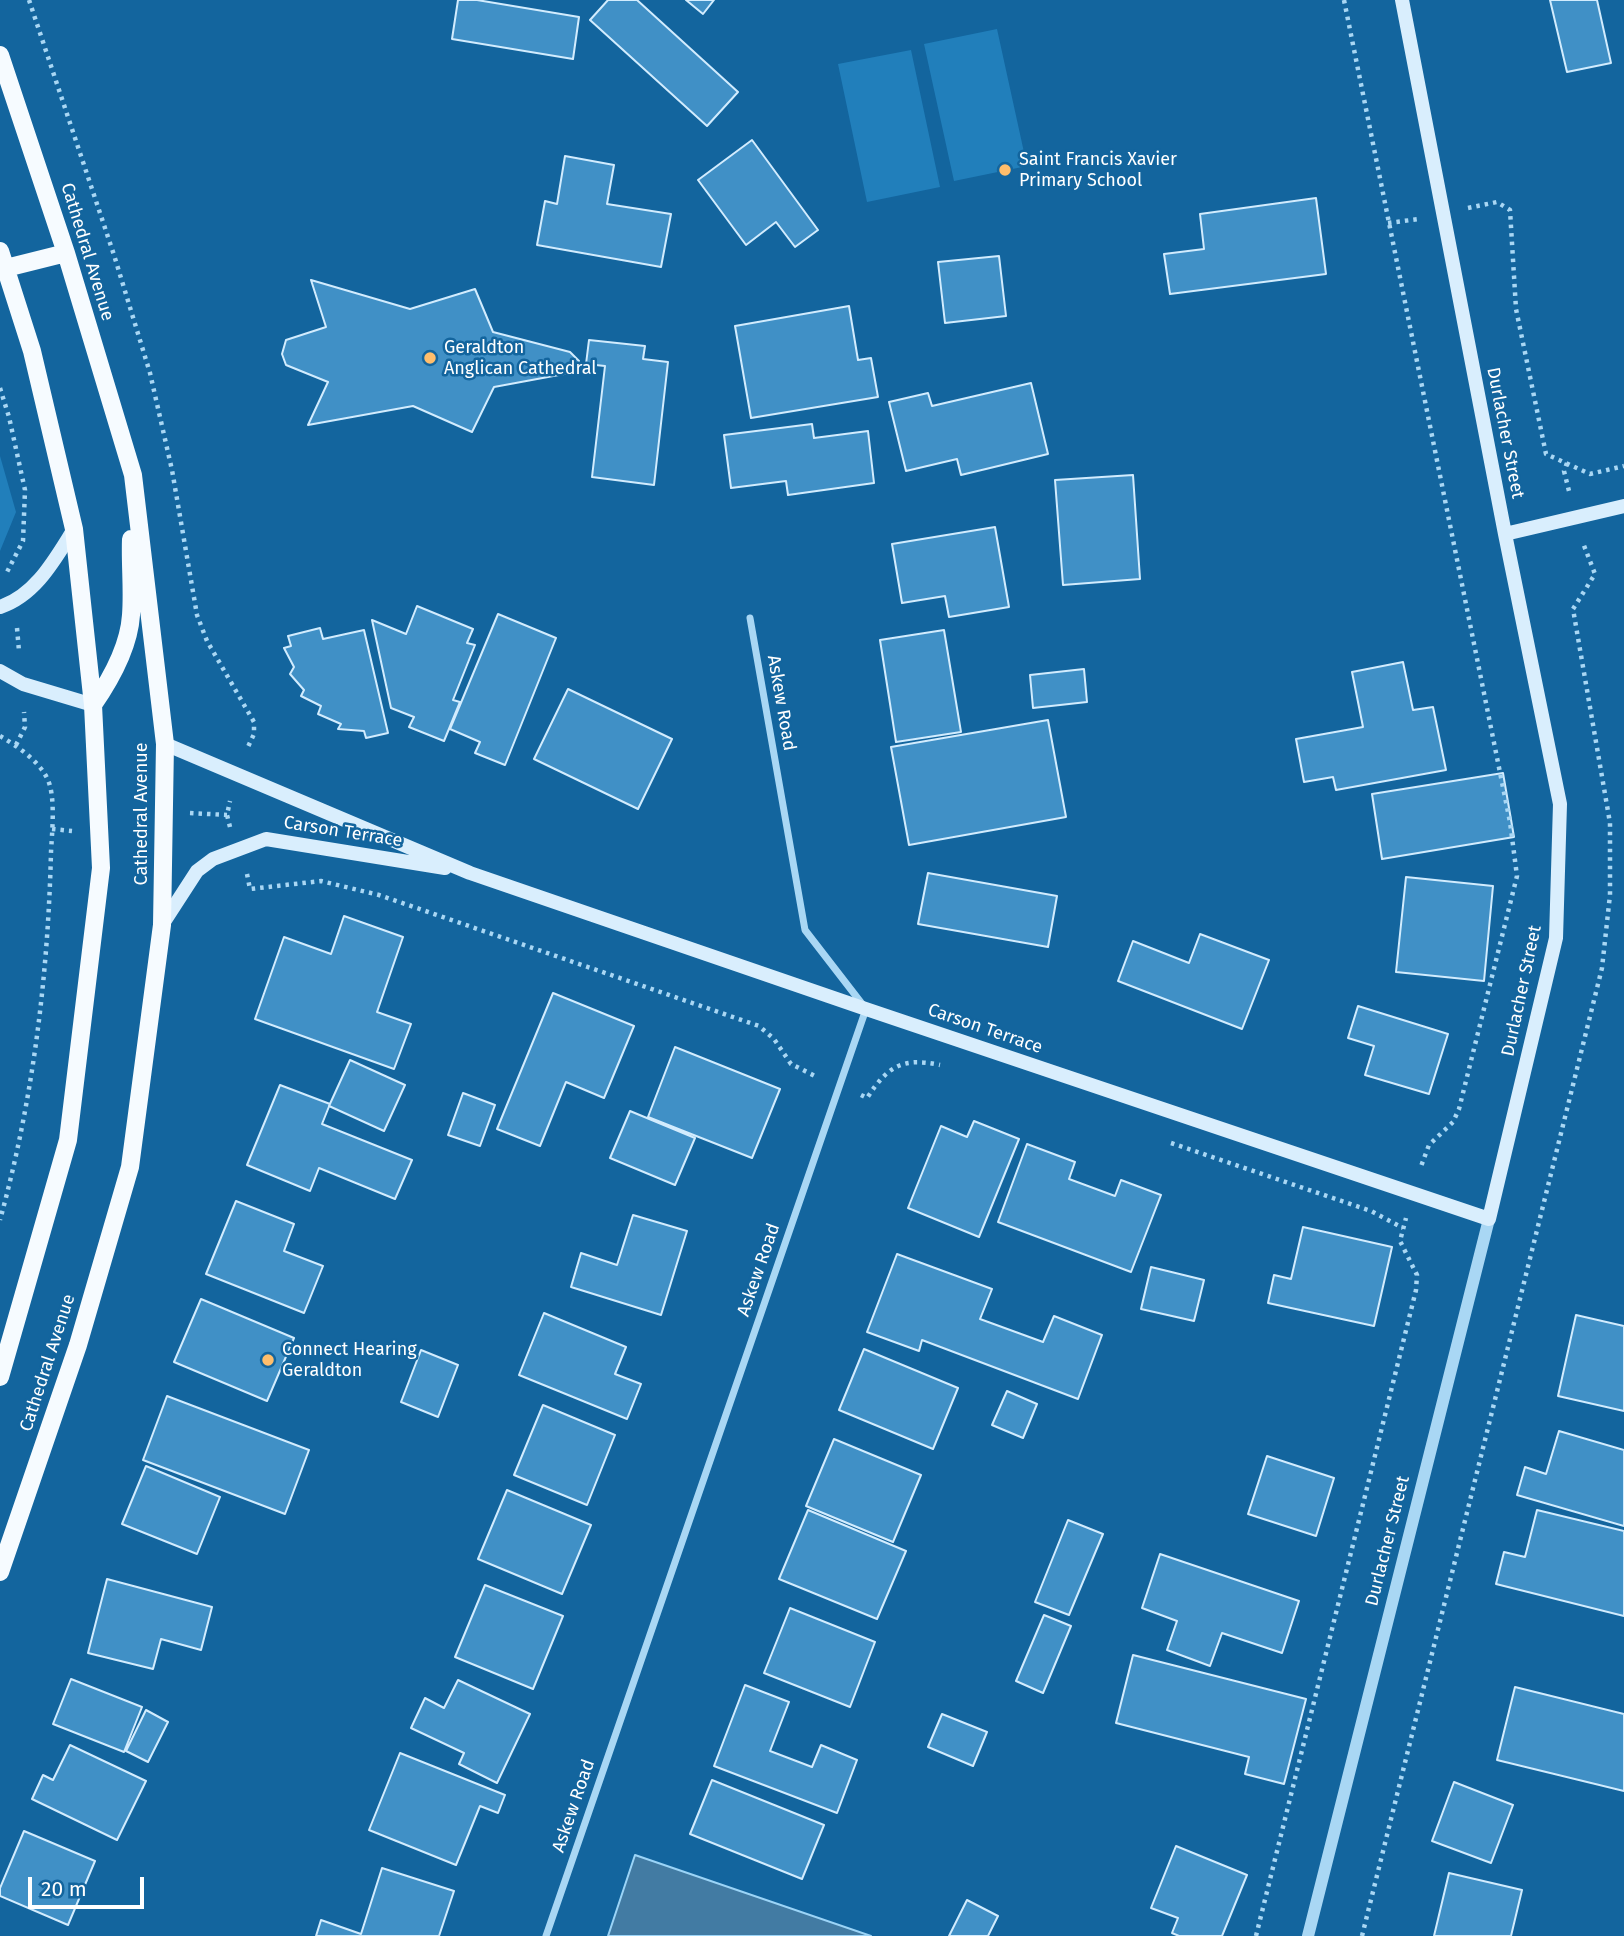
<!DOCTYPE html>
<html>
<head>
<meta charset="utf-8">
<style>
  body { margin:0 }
  #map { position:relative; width:1624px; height:1936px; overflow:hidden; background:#13659e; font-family:"Fira Sans",sans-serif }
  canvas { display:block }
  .scale { position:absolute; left:28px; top:1877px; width:116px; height:32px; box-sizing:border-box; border:4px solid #fff; border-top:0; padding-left:9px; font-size:21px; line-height:24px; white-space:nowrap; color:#fff; -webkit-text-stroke:5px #13659e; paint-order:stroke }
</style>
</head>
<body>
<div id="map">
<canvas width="1624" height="1936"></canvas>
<div class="scale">20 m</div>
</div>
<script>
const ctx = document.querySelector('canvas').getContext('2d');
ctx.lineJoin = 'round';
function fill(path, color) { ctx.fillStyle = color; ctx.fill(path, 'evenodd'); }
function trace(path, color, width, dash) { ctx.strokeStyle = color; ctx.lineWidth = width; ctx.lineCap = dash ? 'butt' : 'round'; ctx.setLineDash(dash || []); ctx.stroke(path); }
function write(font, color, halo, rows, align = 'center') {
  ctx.font = font + ' "Fira Sans",sans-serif'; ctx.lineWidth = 5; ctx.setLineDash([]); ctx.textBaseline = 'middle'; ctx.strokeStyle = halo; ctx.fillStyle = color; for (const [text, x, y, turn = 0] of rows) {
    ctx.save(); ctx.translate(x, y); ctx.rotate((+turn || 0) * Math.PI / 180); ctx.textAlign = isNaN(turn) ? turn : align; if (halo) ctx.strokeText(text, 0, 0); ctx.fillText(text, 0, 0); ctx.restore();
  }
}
const green = new Path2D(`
  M997,29L1027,166L954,181L924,44Z
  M911,50L940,187L867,202L838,64Z
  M0,456L16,512L0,551Z`);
const water = new Path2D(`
  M635,1855L871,1936H608Z`);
const building = new Path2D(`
  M458,0H477L579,17L573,59L452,39Z
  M608,0H637L738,92L707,126L590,20Z
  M686,0H714L703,14Z
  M1550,0H1597L1611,63L1567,72Z
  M752,140L818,230L795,247L776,222L746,245L698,180Z
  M565,156L614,165L607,204L671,214L661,267L537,245L545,201L557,204Z
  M1316,198L1326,274L1170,294L1164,254L1204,249L1200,214Z
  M999,256L1006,316L945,323L938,262Z
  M311,280L410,309L475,289L493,332L570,352L579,361L575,372L494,387L472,432L413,406L308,425L328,382L286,365L282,354L286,340L326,327Z
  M849,306L858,360L871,358L878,397L751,418L735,326Z
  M589,340L645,346L643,359L668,362L654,485L592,477L605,366L586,364Z
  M1031,383L1048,454L961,475L957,459L906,471L889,402L928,393L932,406Z
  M812,424L814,438L868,431L874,483L788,495L786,481L731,488L724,435Z
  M1133,475L1140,579L1063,585L1055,480Z
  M995,527L1009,607L949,617L945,596L902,603L892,544Z
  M417,606L473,629L467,643L475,645L453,700L460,702L444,741L409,727L414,717L391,708L372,620L406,634Z
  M498,614L556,638L505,765L475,753L480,742L450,729Z
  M320,628L323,639L364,630L388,733L366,738L364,731L338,729L341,724L318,714L321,706L301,696L304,690L290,674L294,667L284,648L291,646L288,636Z
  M944,630L961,732L896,742L880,640Z
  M1403,662L1413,710L1433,707L1446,770L1336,790L1333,777L1304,782L1296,739L1363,727L1352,672Z
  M1084,669L1087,702L1033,708L1030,675Z
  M568,689L672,739L638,809L534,759Z
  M1048,720L1066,817L909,845L891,747Z
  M1503,773L1514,837L1382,859L1372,794Z
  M928,873L1057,896L1048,947L918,924Z
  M1406,877L1493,886L1484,981L1396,972Z
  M344,916L403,937L377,1012L411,1024L394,1069L255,1019L284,937L331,954Z
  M1200,934L1269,960L1242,1029L1118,981L1133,941L1189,963Z
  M553,993L634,1026L604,1098L566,1082L540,1146L497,1129Z
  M1358,1006L1448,1034L1429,1094L1365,1075L1374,1046L1348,1038Z
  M675,1047L780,1089L752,1158L648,1117Z
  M350,1060L405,1085L384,1131L329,1106Z
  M280,1085L330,1104L322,1124L412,1160L395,1199L319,1168L310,1191L247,1165Z
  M463,1093L495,1105L480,1146L448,1135Z
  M630,1111L695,1138L675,1185L610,1158Z
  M974,1121L1019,1139L979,1237L908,1208L941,1126L967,1137Z
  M1027,1144L1075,1162L1069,1179L1115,1196L1121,1180L1161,1195L1131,1272L998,1222Z
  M236,1201L294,1224L284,1251L323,1266L304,1313L206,1274Z
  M633,1215L687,1231L661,1315L571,1287L581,1253L617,1265Z
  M1303,1227L1392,1247L1374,1326L1268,1303L1274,1275L1291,1279Z
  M897,1254L992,1289L980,1319L1043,1342L1054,1316L1102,1335L1078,1399L922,1340L919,1351L867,1332Z
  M1151,1267L1204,1280L1194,1321L1141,1309Z
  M201,1299L294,1338L267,1401L174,1362Z
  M544,1313L626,1347L615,1374L641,1384L627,1419L519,1375Z
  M1576,1315L1624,1326V1411L1558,1396Z
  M864,1349L958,1388L933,1449L839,1410Z
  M421,1350L458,1365L438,1417L401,1402Z
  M1007,1391L1037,1404L1023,1438L992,1425Z
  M167,1396L309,1450L285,1514L143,1460Z
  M543,1405L615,1435L587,1505L514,1475Z
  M1559,1431L1624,1450V1526L1517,1495L1525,1467L1546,1474Z
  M834,1439L921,1475L893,1542L806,1506Z
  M1267,1456L1334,1478L1316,1536L1248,1514Z
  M146,1466L220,1497L197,1554L122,1524Z
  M507,1490L591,1525L562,1594L478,1559Z
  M808,1510L906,1551L877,1619L779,1579Z
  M1537,1510L1624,1531V1616L1496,1584L1504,1552L1525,1557Z
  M1068,1520L1103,1534L1069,1615L1035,1602Z
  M1160,1554L1299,1601L1282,1653L1222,1633L1210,1666L1167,1650L1177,1621L1142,1608Z
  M107,1579L212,1607L201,1650L161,1639L153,1669L88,1653Z
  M485,1585L563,1616L533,1689L455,1657Z
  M790,1608L875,1642L850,1707L764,1673Z
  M1044,1615L1071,1626L1043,1693L1016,1681Z
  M1133,1655L1306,1699L1284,1784L1245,1774L1249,1757L1116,1723Z
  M71,1679L142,1707L124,1752L53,1724Z
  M458,1680L530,1714L497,1783L459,1764L464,1753L411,1728L425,1698L444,1708Z
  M745,1685L789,1702L770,1751L812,1767L821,1745L857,1760L837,1813L714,1766Z
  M1515,1687L1624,1714V1791L1497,1760Z
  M146,1710L168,1722L148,1762L126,1751Z
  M942,1714L987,1732L973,1766L928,1747Z
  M70,1745L146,1781L117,1840L32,1799L43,1775L53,1780Z
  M400,1753L505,1795L498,1813L480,1806L456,1865L369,1830Z
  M712,1780L824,1825L802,1879L690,1834Z
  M1454,1782L1513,1805L1491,1863L1432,1841Z
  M24,1831L95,1861L68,1925L0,1896V1888Z
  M1176,1846L1247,1875L1222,1936H1179L1172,1933L1178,1918L1151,1908Z
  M382,1868L454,1891L439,1936H316L321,1920L361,1934Z
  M1449,1873L1522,1890L1511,1936H1434Z
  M967,1900L998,1916L988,1936H949Z`);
const path = new Path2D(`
  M29,0L114,255L150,373L172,470L197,615L207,641L254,722V734L247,749
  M1344,0L1510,822L1517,876L1459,1109L1453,1122L1429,1145L1420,1169
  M1468,208L1497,202L1510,210L1516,309L1546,454L1590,474L1624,466
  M1388,223L1419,219
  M0,388L9,417L25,490L23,541L7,572
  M1567,463L1564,471L1569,491
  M17,628L19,651
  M0,736C17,746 38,760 47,778C56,795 52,832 51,852C48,976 33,1100 0,1220
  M16,745L25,727L24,712
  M190,813L227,815
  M230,827L227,815L230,801
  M52,829L72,831
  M247,874L250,889L321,881L379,895L759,1026L774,1039L791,1064L817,1077
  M861,1095L867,1098C888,1066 902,1057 940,1065
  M1171,1143L1371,1211L1403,1228
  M1256,1936L1416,1290L1417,1275L1400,1241L1406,1218
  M1362,1936L1602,968L1610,895V823L1573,609L1595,574L1583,543`);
const minor = new Path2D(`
  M546,1936L866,1009L805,930L750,618`);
const tertiary = new Path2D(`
  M1308,1936L1489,1219`);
const secondary = new Path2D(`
  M1505,534L1624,506
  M0,607C36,595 55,559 74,529
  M0,671L23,684L93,705
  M165,744L470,873L866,1009L1489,1219L1556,938L1560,804L1505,534L1402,0
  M162,925L197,871L213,859L266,839L445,868`);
const primary = new Path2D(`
  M0,55L66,253L133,475L165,744L162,925L130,1167L78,1345L0,1572
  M0,251L32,351L74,529L93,705L101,868L68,1140L0,1377
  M6,268L66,253
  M93,705C111,679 129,647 131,615C133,590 130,564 131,539`);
const markers = [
  [1005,170,7,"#ffbe6c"],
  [430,358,7,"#ffbe6c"],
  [268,1360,7,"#ffbe6c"]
];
const poiNames = [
  ["Saint Francis Xavier",1019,160],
  ["Primary School",1019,181],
  ["Geraldton",444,348],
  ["Anglican Cathedral",444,369],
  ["Connect Hearing",282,1350],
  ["Geraldton",282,1371]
];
const streetNames = [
  ["Cathedral Avenue",87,252,73],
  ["Durlacher Street",1505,433,79],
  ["Askew Road",781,703,80],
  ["Cathedral Avenue",142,814,-90],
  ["Carson Terrace",343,832,9],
  ["Durlacher Street",1522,991,-78],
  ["Carson Terrace",985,1029,19],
  ["Askew Road",759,1270,-71],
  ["Cathedral Avenue",48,1363,-72],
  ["Durlacher Street",1388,1541,-76],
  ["Askew Road",574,1806,-71]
];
fill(green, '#217fbb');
fill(water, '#427ba3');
trace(water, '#9bd4f7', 2);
fill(building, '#4090c6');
trace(building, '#d2ecfe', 2);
trace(path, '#a9d7f4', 4.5, [3.5, 5]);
trace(minor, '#a9d7f4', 7);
trace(tertiary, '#a9d7f4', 12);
trace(secondary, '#d9eefd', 14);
trace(primary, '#f6fbff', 18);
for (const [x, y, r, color] of markers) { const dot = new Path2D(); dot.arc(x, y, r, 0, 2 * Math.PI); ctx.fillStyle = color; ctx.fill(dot); trace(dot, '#13659e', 2.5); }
write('18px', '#fff', '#13659e', poiNames, 'left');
write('18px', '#fff', '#13659e', streetNames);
</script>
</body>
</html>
